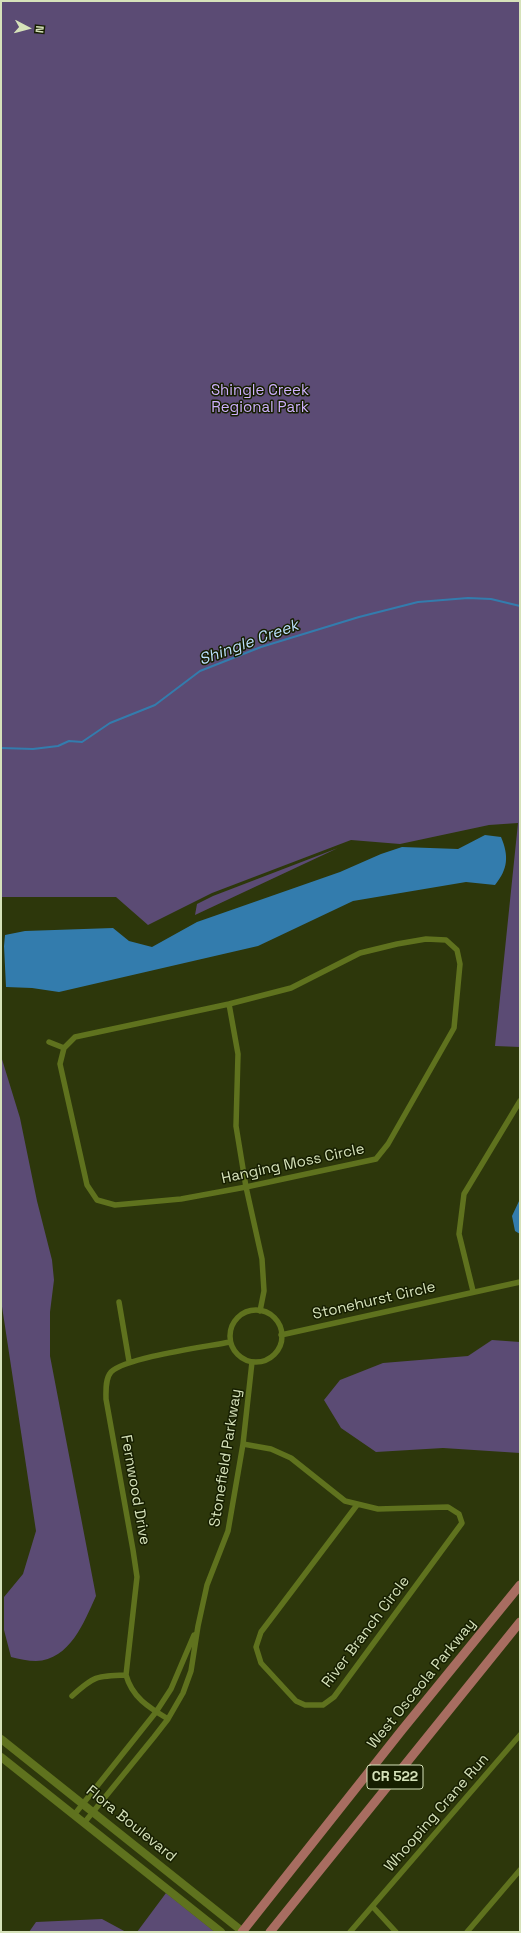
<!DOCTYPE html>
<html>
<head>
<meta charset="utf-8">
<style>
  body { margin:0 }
  #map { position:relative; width:521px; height:1933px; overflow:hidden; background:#2d370b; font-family:"Space Grotesk",sans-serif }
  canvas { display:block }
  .frame { position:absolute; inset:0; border:2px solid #d6e2ba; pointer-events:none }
  .north { position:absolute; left:8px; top:8px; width:40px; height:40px; -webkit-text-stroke:3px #161e00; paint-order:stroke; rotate:96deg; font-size:11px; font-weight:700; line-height:16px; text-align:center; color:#d6e2ba }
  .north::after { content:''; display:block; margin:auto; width:14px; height:18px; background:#d6e2ba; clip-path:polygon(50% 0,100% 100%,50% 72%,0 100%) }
</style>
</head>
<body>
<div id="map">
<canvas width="521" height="1933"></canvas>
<div class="frame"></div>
<div class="north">N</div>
</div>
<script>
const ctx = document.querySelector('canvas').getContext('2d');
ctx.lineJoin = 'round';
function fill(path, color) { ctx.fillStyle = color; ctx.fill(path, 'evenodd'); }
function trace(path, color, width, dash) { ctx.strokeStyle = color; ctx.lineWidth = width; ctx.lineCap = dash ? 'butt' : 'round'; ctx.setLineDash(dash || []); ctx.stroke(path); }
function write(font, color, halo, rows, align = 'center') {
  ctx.font = font + ' "Space Grotesk",sans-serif'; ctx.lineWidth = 3; ctx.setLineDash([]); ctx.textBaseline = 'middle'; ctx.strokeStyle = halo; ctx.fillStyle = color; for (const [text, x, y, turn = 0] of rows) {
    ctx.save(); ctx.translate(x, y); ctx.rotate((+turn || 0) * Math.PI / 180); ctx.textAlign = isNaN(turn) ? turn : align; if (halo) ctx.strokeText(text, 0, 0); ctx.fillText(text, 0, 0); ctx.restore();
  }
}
const green = new Path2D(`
  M1,1H520V1047L495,1046L518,823L489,825L400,844L351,840L212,893L148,925L116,897H1Z
  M338,848L195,915L197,904L213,896Z
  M1,1056L20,1118L37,1201L52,1260L54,1280L50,1312V1356L96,1596C84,1622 70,1660 36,1661C28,1661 19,1659 11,1657L4,1630V1597L23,1574L36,1531L1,1300Z
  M492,1340L520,1342V1453L443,1448L376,1452L341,1428L324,1400L340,1380L383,1363L468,1356Z
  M166,1893L215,1932H137Z
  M102,1919L126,1932H29L36,1922Z`);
const water = new Path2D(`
  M485,835L501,837C509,856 508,869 495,885L466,882L353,901L258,946L59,992L32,988L6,987L4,946L5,935L25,931L113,928L129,941L152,947L197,922L340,872L381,854L402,847L458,849Z
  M520,1199V1234L515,1231L512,1216Z`);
const stream = new Path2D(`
  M1,748L33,749L58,746L69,741L82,742L110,723L155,705L200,671L261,647L359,617L418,602L468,598L491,599L520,606`);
const street = new Path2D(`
  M426,939L446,940L457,950L460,964L454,1028L388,1144L376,1159L246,1187L181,1199L115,1205L97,1200L87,1185L60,1064L64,1048L75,1037L229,1004L291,988L360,953L397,944Z
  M229,1004L238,1054L236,1126L246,1187L262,1259L264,1291L260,1311
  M49,1042L64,1048
  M473,1291L459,1234L464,1194L520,1101
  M119,1302L129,1361
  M230 1336a26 26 0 1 1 52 0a26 26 0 1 1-52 0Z
  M281,1335L520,1282
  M243,1444L271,1449L291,1458L345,1501L378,1509L448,1507L459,1514L462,1523L334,1697L323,1705H305L296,1701L261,1663L256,1647L261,1632L357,1505
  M72,1696C94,1676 96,1676 126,1675
  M168,1719C148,1707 132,1697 126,1675L137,1577L133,1550L106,1399C106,1391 105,1379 111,1372C127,1357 205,1347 230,1342
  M74,1815L156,1712L171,1689L194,1635
  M84,1823L154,1737L168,1719L183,1693L191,1671L198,1626L207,1585L228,1531L243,1444L252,1362
  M373,1907L396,1932
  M350,1932L520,1735
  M467,1932L520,1870`);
const secondary = new Path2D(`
  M1,1739L243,1932
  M1,1757L221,1932`);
const primary = new Path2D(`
  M242,1932L402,1730L520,1585
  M270,1932L520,1622`);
const shields = [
  [395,1777,56]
];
const shieldNames = [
  ["CR 522",395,1777]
];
const parkNames = [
  ["Shingle Creek",260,391],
  ["Regional Park",260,408]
];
const streetNames = [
  ["Hanging Moss Circle",293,1164,-12],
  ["Stonehurst Circle",374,1301,-13],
  ["Stonefield Parkway",226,1458,-81],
  ["Fernwood Drive",135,1490,80],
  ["River Branch Circle",366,1632,-53],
  ["West Osceola Parkway",422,1684,-51],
  ["Whooping Crane Run",437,1813,-49],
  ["Flora Boulevard",131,1824,39]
];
const waterNames = [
  ["Shingle Creek",249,643,-20]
];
fill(green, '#5b4b74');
fill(water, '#337cad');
trace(stream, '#337cad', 2);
trace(street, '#5f721e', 5.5);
trace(secondary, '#5f721e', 8);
trace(primary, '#a86d61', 9);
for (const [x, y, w] of shields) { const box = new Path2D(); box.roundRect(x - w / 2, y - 12, w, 24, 3); ctx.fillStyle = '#161e00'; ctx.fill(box); trace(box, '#d6e2ba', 1); }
write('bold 14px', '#d6e2ba', null, shieldNames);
write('15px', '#ceb1fc', '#161e00', parkNames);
write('15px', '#d6e2ba', '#161e00', streetNames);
write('italic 16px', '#bbdffb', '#161e00', waterNames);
</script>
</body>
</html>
